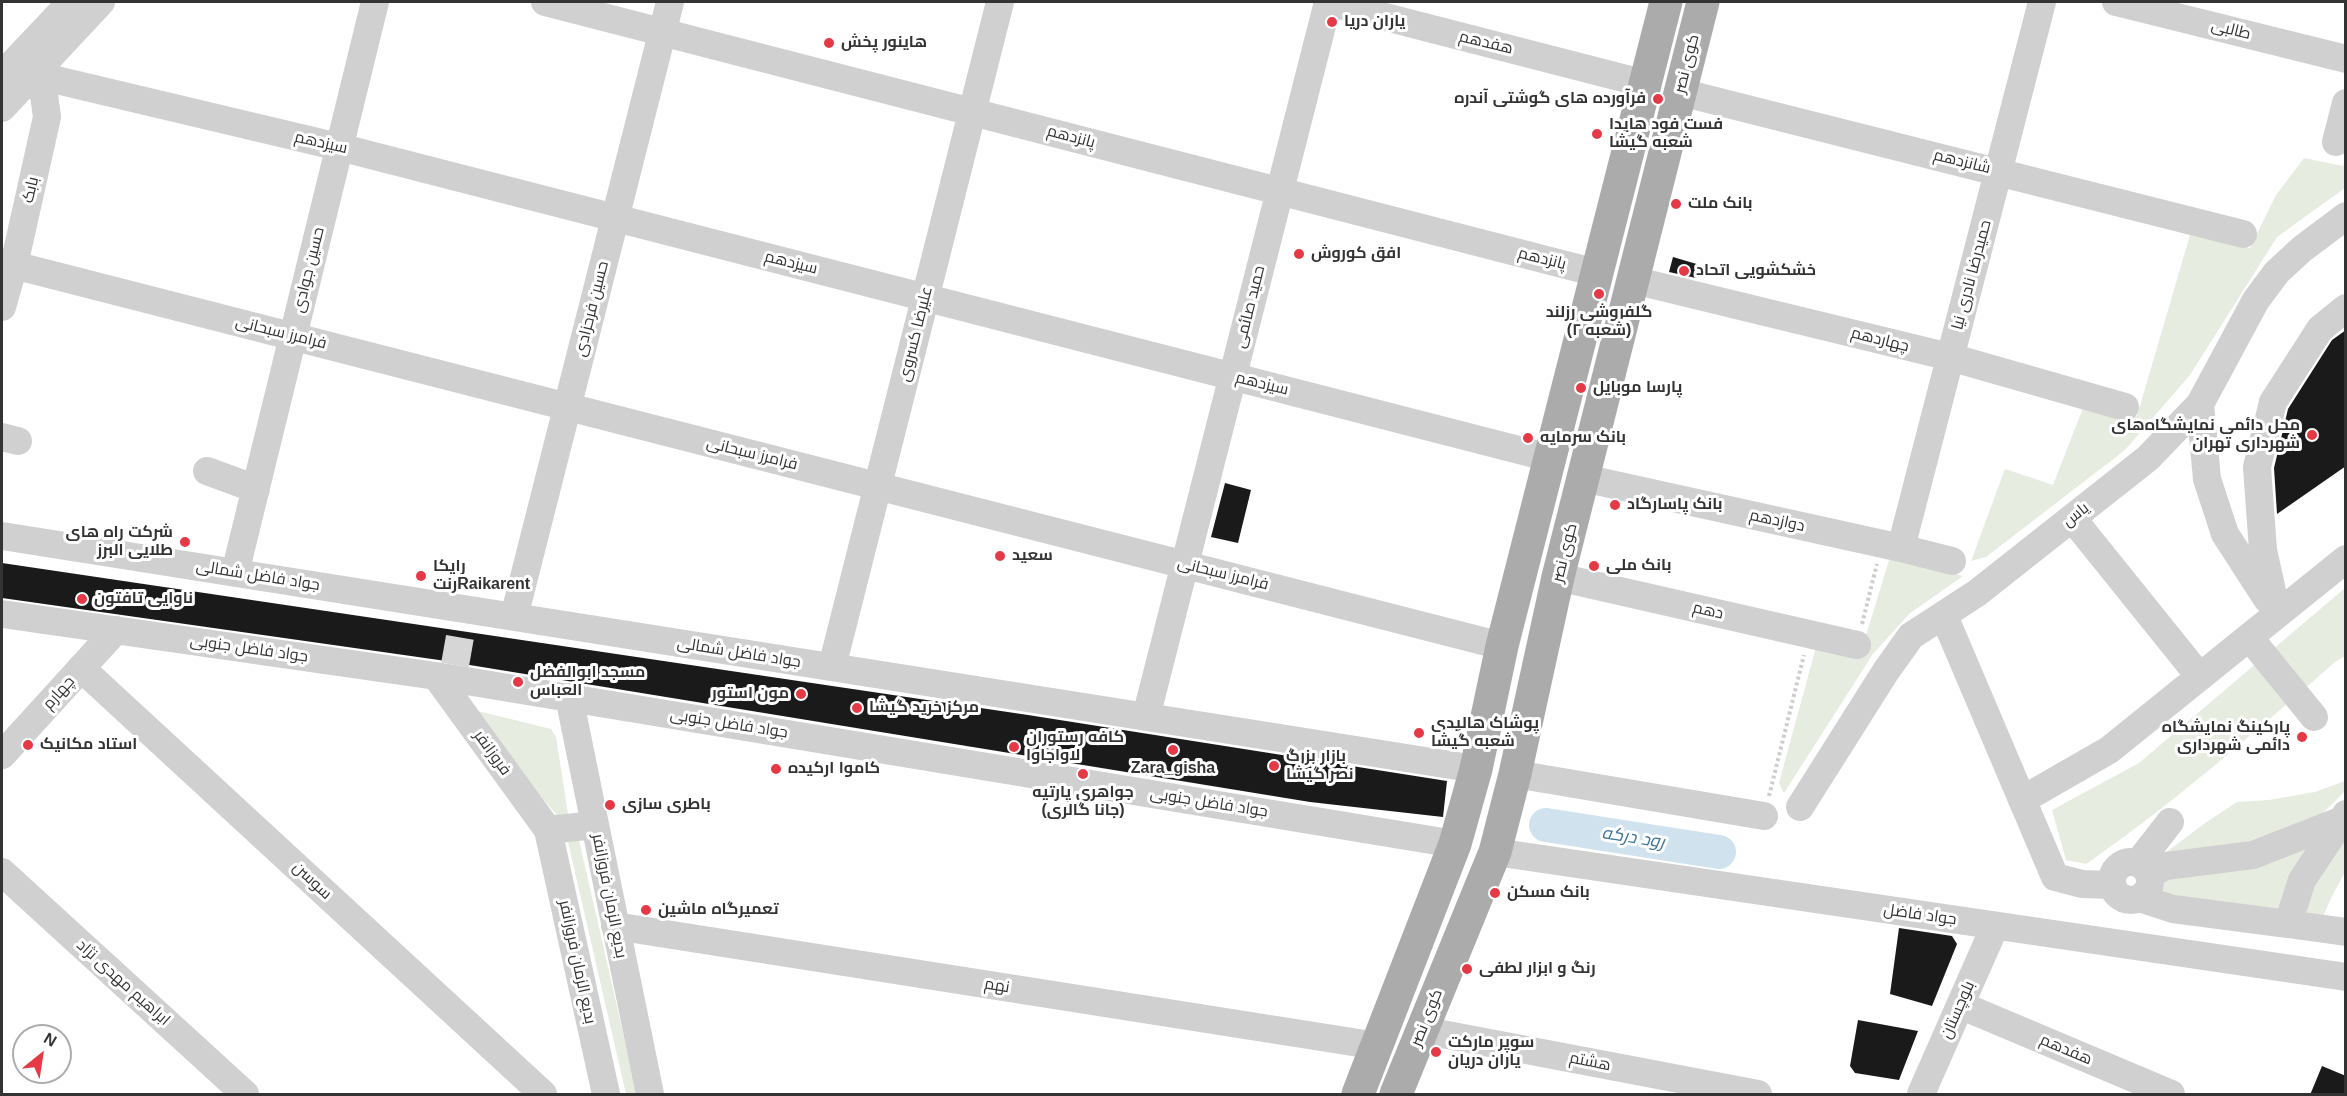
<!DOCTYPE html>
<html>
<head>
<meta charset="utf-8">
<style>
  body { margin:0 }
  #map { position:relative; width:2347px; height:1096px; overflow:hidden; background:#fff; font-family:Arial,sans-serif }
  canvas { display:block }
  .frame { position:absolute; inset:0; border:3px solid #333; pointer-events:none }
  .north { position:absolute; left:12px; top:1024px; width:60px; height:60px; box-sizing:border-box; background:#fff; border:2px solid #adadad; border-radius:50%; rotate:30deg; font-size:16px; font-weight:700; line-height:24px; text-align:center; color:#333 }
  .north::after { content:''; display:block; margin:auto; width:21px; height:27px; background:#e63946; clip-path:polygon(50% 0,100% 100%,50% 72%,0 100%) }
</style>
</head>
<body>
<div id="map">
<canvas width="2347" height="1096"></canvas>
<div class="frame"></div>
<div class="north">N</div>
</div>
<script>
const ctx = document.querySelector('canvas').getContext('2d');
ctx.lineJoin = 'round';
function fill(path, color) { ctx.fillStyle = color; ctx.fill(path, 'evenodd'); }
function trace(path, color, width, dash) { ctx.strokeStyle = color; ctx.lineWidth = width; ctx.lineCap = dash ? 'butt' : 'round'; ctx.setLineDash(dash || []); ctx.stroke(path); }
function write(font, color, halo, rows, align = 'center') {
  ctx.font = font + ' Arial,Cairo,sans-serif'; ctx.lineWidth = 6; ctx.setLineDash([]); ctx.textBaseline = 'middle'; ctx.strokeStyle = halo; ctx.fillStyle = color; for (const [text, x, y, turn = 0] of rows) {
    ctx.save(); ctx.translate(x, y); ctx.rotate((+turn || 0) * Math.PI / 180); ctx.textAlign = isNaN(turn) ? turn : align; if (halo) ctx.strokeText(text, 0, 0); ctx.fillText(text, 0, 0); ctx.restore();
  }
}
const green = new Path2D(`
  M2304,158L2343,166L2345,159V188L2277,237L2190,375L2125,450L1986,557L1971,561L2005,469L2053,485L2085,403L2137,416L2190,235L2250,248L2276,195Z
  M1890,557L1963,576L1909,614L1873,654L1784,793L1779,783L1816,647L1860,655Z
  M2345,588V656L2335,662C2255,732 2174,803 2086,864L2066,860L2052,810L2139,763Z
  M478,711L551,729L556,737L569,820L563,822L472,718Z
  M2345,781V791L2319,817L2237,846L2164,854L2205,823L2237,802L2269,800L2315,792Z
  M2345,832V872L2332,896L2321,921L2309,918L2304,901Z
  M579,840L637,1094H626L568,842Z
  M2308,846L2277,913L2161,898L2162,876Z`);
const river = new Path2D(`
  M1546,825L1719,852`);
const building = new Path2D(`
  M1673,257L1700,265L1696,278L1669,272Z
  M2346,330V466L2277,514L2274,468L2288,409L2332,340Z
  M1225,483L1251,490L1238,543L1211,537Z
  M2,563L1028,715L1447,781L1443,817L1310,802L439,660L2,598Z
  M1899,928L1952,936L1957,944L1932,1006L1890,994Z
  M1858,1020L1918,1031L1899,1080L1855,1073L1850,1066Z
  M2322,1066L2346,1076V1095H2310Z`);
const minorTunnel = new Path2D(`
  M455,665L461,631`);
const path = new Path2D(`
  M1862,624L1877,564
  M1769,796L1804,655`);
const minor = new Path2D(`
  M545,2L1597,273
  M1327,2L1646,84
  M2116,2L2346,59
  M2,67L339,147L1550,458
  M2,75L71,2
  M1680,92L2243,234
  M2,108L101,2
  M2336,142L2346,103
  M2,262L1502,646
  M1633,280L1950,357L2125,407
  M2,307L14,265L47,117L44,95L31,75
  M2200,404L2207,479L2225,534L2267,599
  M2,437L18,441
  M207,471L256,489
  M1583,478L1901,548L1952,561
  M2072,518L2200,677
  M2,536L1476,769
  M1901,548L2042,2
  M235,573L375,2
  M1558,577L1857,645
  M2,614L436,676L1455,844
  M2277,614L2263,550L2257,467L2273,402L2320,329L2346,308
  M1944,616L2055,877L2082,884L2112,885
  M514,617L670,2
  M2249,637L2314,717
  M832,667L1000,2
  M81,668L543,1094
  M436,676L548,830L606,1094
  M569,697L650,1094
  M1146,717L1328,2
  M2,755L116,630
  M1515,774L1764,816
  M2022,800L2109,750L2346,559
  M1800,807L1886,671L1911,636L1977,593L2148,458L2200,404L2256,300L2277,272L2302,249L2346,216
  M548,830L595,825
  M1495,852L2346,977
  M2112 881a19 19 0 1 1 38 0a19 19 0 1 1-38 0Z
  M2138,863L2170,822
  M2,872L245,1094
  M2149,875L2166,866L2253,855L2340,821
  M2139,898L2173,909L2288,924L2302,880L2346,814
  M2288,924L2346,932
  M615,926L1378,1046
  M1960,1005L2171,1094
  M1421,1030L1758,1094
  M1921,1094L1995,926`);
const major = new Path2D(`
  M1358,1094L1455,844L1476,769L1502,646L1666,2
  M1396,1094L1495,852L1515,774L1558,577L1703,2`);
const markers = [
  [1332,22,6,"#e63946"],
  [829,43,6,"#e63946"],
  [1658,99,6,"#e63946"],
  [1597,134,6,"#e63946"],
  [1676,204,6,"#e63946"],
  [1299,254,6,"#e63946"],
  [1684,271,6,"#e63946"],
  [1599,294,6,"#e63946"],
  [1581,388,6,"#e63946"],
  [2312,435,6,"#e63946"],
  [1528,438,6,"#e63946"],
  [1615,505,6,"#e63946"],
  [185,542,6,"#e63946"],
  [1000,556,6,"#e63946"],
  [1594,566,6,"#e63946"],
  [421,576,6,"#e63946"],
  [82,599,6,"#e63946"],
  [518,682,6,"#e63946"],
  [801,694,6,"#e63946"],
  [857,708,6,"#e63946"],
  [1419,733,6,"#e63946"],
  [2302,737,6,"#e63946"],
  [28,745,6,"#e63946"],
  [1014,747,6,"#e63946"],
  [1173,750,6,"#e63946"],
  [1274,766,6,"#e63946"],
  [776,769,6,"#e63946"],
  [1083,774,6,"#e63946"],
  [610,805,6,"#e63946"],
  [1495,893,6,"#e63946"],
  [646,910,6,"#e63946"],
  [1467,969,6,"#e63946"],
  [1436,1052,6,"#e63946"]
];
const poiNames = [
  ["یاران دریا",1344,22],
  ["هاينور پخش",841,43],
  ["فرآورده های گوشتی آندره",1646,99,"right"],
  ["فست فود هایدا",1609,125],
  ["شعبه گیشا",1609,143],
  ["بانک ملت",1688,204],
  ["افق کوروش",1311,254],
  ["خشکشویی اتحاد",1696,271],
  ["گلفروشی رزلند",1599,313,"center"],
  ["(شعبه ۲)",1599,331,"center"],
  ["پارسا موبایل",1593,388],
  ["محل دائمی نمایشگاه‌های",2300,426,"right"],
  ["شهرداری تهران",2300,444,"right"],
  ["بانک سرمایه",1540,438],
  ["بانک پاسارگاد",1627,505],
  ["شرکت راه های",173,533,"right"],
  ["طلایی البرز",173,551,"right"],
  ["سعید",1012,556],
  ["بانک ملی",1606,566],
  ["رایکا",433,567],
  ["رنتRaikarent",433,585],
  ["ناوایی تافتون",94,599],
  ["مسجد ابوالفضل",530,673],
  ["العباس",530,691],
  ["مون استور",789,694,"right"],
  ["مرکز خرید گیشا",869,708],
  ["پوشاک هالیدی",1431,724],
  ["شعبه گیشا",1431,742],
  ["پارکینگ نمایشگاه",2290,728,"right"],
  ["دائمی شهرداری",2290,746,"right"],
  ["کافه رستوران",1026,738],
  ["لاواجاوا",1026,756],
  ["استاد مکانیک",40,745],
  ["بازار بزرگ",1286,757],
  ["نصر گیشا",1286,775],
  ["کاموا ارکیده",788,769],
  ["Zara_gisha",1173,769,"center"],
  ["جواهری پارتیه",1083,793,"center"],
  ["(جانا گالری)",1083,811,"center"],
  ["باطری سازی",622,805],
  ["بانک مسکن",1507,893],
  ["تعمیرگاه ماشین",658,910],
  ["رنگ و ابزار لطفی",1479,969],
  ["سوپر مارکت",1448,1043],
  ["یاران دریان",1448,1061]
];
const streetNames = [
  ["طالبی",2231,30,14],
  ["هفدهم",1486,43,14],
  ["کوی نصر",1687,64,-76],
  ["پانزدهم",1071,137,15],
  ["سیزدهم",321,143,13],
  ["شانزدهم",1962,162,14],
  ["بابک",31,190,-77],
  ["پانزدهم",1542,259,14],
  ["سیزدهم",791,263,14],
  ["حسین جوادی",309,270,-76],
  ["حمیدرضا نادری نیا",1972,275,-75],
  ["حمید صائمی",1250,307,-76],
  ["حسین فرحزادی",592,309,-76],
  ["فرامرز سبحانی",281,333,14],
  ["علیرضا کسروی",916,334,-76],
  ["چهاردهم",1880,340,14],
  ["سیزدهم",1262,384,14],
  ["فرامرز سبحانی",752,454,14],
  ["یاس",2076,515,-38],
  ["دوازدهم",1777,521,12],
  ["کوی نصر",1565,553,-76],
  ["فرامرز سبحانی",1223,574,14],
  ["جواد فاضل شمالی",258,576,9],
  ["دهم",1708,611,13],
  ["جواد فاضل جنوبی",249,649,8],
  ["جواد فاضل شمالی",739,653,9],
  ["چهارم",59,693,-48],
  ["جواد فاضل جنوبی",729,724,9],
  ["فروزانفر",492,753,54],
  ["جواد فاضل جنوبی",1209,803,9],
  ["سوسن",312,881,43],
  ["بدیع‌ الزمان فروزانفر",609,896,79],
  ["جواد فاضل",1920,915,8],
  ["بدیع الزمان فروزانفر",577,962,78],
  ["ابراهیم مهدی نژاد",123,983,42],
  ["نهم",997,986,9],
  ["بلوچستان",1958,1010,-66],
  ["کوی نصر",1427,1018,-68],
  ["هفدهم",2066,1050,23],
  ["هشتم",1590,1062,11]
];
const waterNames = [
  ["رود درکه",1633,838,9]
];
fill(green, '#e6ecdf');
trace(river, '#cfe2ee', 34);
fill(building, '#1a1a1a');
trace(minorTunnel, '#d6d6d6', 28, [28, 14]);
trace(path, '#cdcdcd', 4, [3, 3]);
trace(minor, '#d0d0d0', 28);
trace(major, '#ababab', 33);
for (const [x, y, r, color] of markers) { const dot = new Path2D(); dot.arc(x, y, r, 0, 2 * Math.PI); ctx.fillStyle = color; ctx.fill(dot); trace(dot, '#fff', 2); }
write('bold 16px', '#333', '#fff', poiNames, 'left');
write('16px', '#333', '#fff', streetNames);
write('italic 18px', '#3f7597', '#fff', waterNames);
</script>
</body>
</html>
